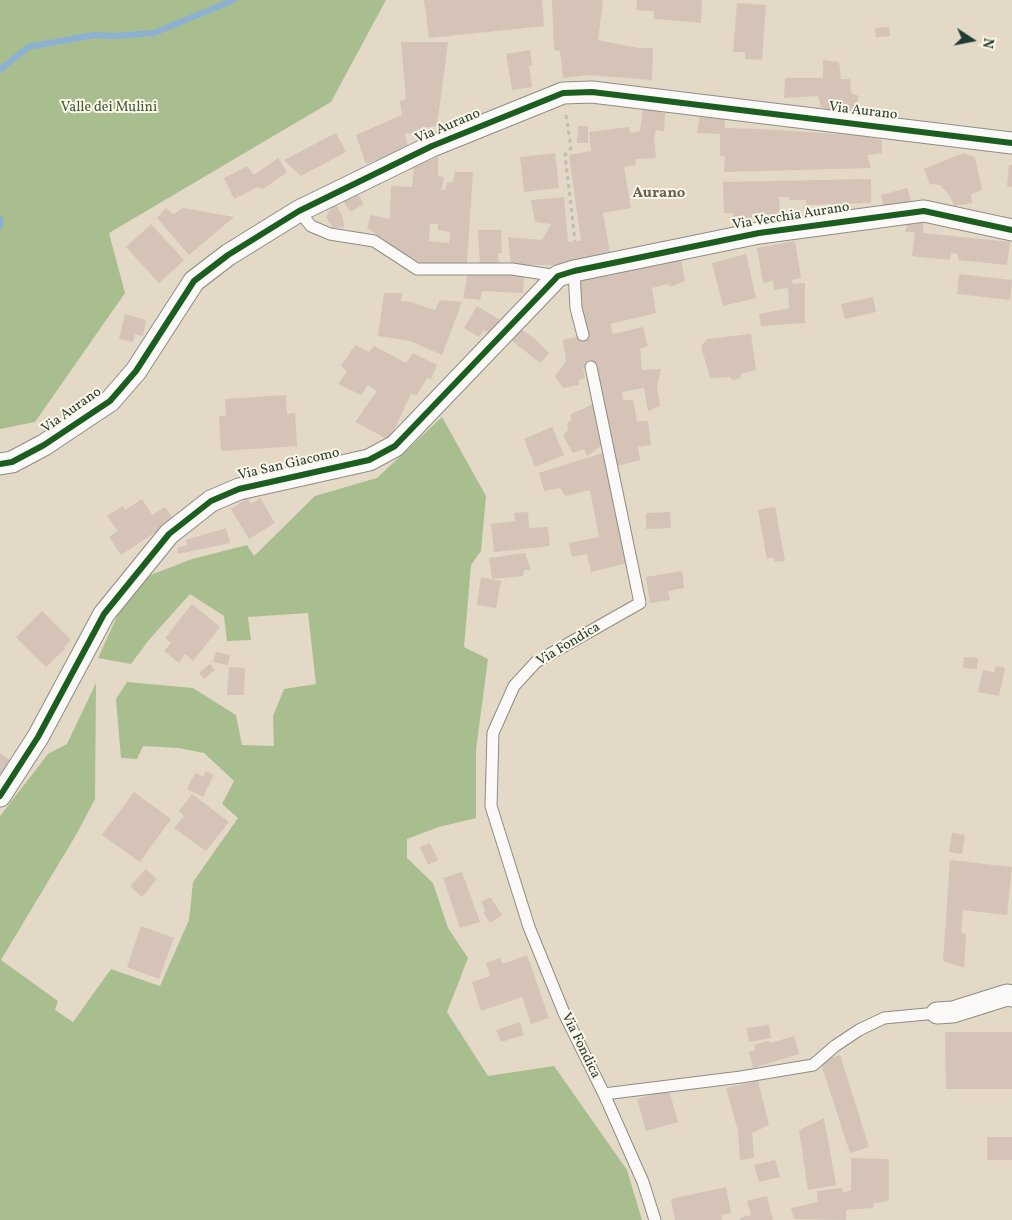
<!DOCTYPE html>
<html>
<head>
<meta charset="utf-8">
<style>
  body { margin:0 }
  #map { position:relative; width:1012px; height:1220px; overflow:hidden; background:#e4d9c7; font-family:Vollkorn,serif }
  canvas { display:block }
  .north { position:absolute; left:947px; top:15px; width:50px; height:50px; -webkit-text-stroke:4px #fcf5e5; paint-order:stroke; rotate:101deg; font-size:14px; font-weight:700; line-height:20px; text-align:center; color:#1f3d34 }
  .north::after { content:''; display:block; margin:auto; width:18px; height:22px; background:#1f3d34; clip-path:polygon(50% 0,100% 100%,50% 72%,0 100%) }
</style>
</head>
<body>
<div id="map">
<canvas width="1012" height="1220"></canvas>
<div class="north">N</div>
</div>
<script>
const ctx = document.querySelector('canvas').getContext('2d');
ctx.lineJoin = 'round';
function fill(path, color) { ctx.fillStyle = color; ctx.fill(path, 'evenodd'); }
function trace(path, color, width, dash) { ctx.strokeStyle = color; ctx.lineWidth = width; ctx.lineCap = dash ? 'butt' : 'round'; ctx.setLineDash(dash || []); ctx.stroke(path); }
function write(font, color, halo, rows, align = 'center') {
  ctx.font = font + ' Vollkorn,serif'; ctx.lineWidth = 4; ctx.setLineDash([]); ctx.textBaseline = 'middle'; ctx.strokeStyle = halo; ctx.fillStyle = color; for (const [text, x, y, turn = 0] of rows) {
    ctx.save(); ctx.translate(x, y); ctx.rotate((+turn || 0) * Math.PI / 180); ctx.textAlign = isNaN(turn) ? turn : align; if (halo) ctx.strokeText(text, 0, 0); ctx.fillText(text, 0, 0); ctx.restore();
  }
}
const forest = new Path2D(`
  M0,0H386L331,102L109,233L125,293L35,422L0,429Z
  M442,417L486,496L481,551L471,565L464,647L488,659L476,750V818L439,827L407,839V858L433,883L448,928L468,958L447,1012L488,1076L554,1066L627,1170L642,1220H0V816L48,754L67,744L96,683L95,799L76,835L1,960L58,1001L55,1010L73,1022L111,969L160,986L189,920L193,882L238,818L222,804L234,781L204,753L178,748L143,746L137,759L121,758L116,699L127,682L193,688L236,715L242,745L274,746L273,716L284,689L316,684L308,613L248,617L251,640L227,641L224,616L190,594L148,641L131,664L98,658L120,610L148,576L192,559L247,545L254,556L315,496L377,478Z`);
const stream = new Path2D(`
  M0,70L28,47L94,35L114,36L154,33L234,0
  M0,219L1,221L0,226`);
const building = new Path2D(`
  M424,0H542L544,26L429,38Z
  M552,0H603L598,40L638,48H653L652,80L587,75L563,78L560,51L554,50Z
  M637,0H702L701,23L654,19V11L636,10Z
  M737,3L766,5L762,60L745,59V52H733Z
  M889,27L890,36L876,37L875,28Z
  M401,42H448L437,126L422,128L419,134L405,133L408,148L366,164L356,135L402,115L400,101L406,99Z
  M530,50L532,65L529,66L532,87L512,90L506,54Z
  M823,60L839,62L841,79H850L851,93L859,96L853,115L833,113L832,110L821,107L818,96L784,98L785,78H823Z
  M643,108L665,113L664,131L656,130L654,137L656,158L635,159L636,165L624,167L631,208L603,213L611,258L575,265H511L508,237L542,240L551,224L535,222L531,200L564,197L568,242L581,241L569,155L591,151L589,132L629,127L630,133L640,131Z
  M700,116L725,119V128L761,129L863,136L882,140V153L867,155L871,168L724,172L725,156H720V134L697,133Z
  M578,126H588V143H577Z
  M336,133L346,152L301,176L284,160Z
  M555,153L559,188L524,192L520,157Z
  M963,153L975,157L982,190L971,194L972,203L954,206L950,196L940,185L930,184L924,169Z
  M438,157V176L444,177L441,191L446,189L447,182H453L455,172H473L467,264H424L407,255L367,228L371,215L390,219L391,186L412,187L414,167ZM430,224H438V230L450,232L449,243L429,241Z
  M278,158L287,172L263,189L258,187L234,199L224,178L247,166L254,175Z
  M1009,165H1012V187L1007,186Z
  M871,179V203L806,205V200H789V197H779L780,214L752,215V228H733V213H724L723,182Z
  M907,188L913,206L885,211L881,195Z
  M356,192L364,204L350,212L343,200Z
  M335,202L343,218L344,227L333,228L326,217Z
  M166,208L173,214L183,208L234,217L189,255L157,218Z
  M924,217L923,233L1010,242L1007,265L958,260V254L951,253L950,260L912,256L915,232H905L909,220Z
  M151,224L184,260L159,283L126,247Z
  M478,230H501L502,253H498L499,264L480,265Z
  M795,241L801,278L792,280L793,284L805,283V323L761,326L759,314L789,308L788,288L774,290L773,281L763,283L757,248Z
  M680,253L685,281L670,287L668,284L652,288L656,313L610,324L613,334L643,327L648,346L640,349L642,370L661,369L657,386L660,406L648,411L644,388L622,392L623,400H633L637,421H648L651,445L638,447L640,460L614,467L595,367L583,368L585,378L579,380V385L563,388L555,376L566,362L563,340L587,334L580,299L582,275Z
  M746,254L756,298L723,306L712,263Z
  M468,271L524,274L523,293L482,291L480,300L463,298Z
  M959,274L1012,280L1010,300L957,294Z
  M384,293H402L401,301L410,302L435,310L440,300L462,302L442,355L410,341L378,336Z
  M873,297L876,312L845,319L841,304Z
  M477,306L505,323L494,336L484,330L479,337L464,328Z
  M125,314L146,320L143,336L135,334L133,342L119,339Z
  M520,329L534,338L549,353L540,363L511,340Z
  M751,334L756,370L741,374V377L733,381L730,377L710,378L701,346L707,339Z
  M355,345L369,352L374,346L406,363L413,353L437,365L431,379L427,378L417,395L411,394L389,440L355,422L377,391L368,385L361,395L338,384L347,371L341,366Z
  M286,395L287,414L295,413L297,446L221,451L219,416H226L225,399Z
  M596,403L606,443L587,456L584,449L573,453L563,436L568,430L567,423L571,420V414Z
  M552,427L564,455L535,467L524,439Z
  M606,452L628,563L591,572L587,554L572,557L569,543L599,537L590,490L565,496L560,488L544,491L539,473Z
  M247,498L251,504L260,498L275,523L249,539L231,509Z
  M142,499L152,515L165,507L174,520L121,555L109,537L118,531L107,516L123,506L125,510Z
  M775,507L785,561L775,562L773,557L767,559L758,510Z
  M528,512L529,528L548,527L550,546L494,552L491,524L515,521L514,513Z
  M670,512L671,528L646,529V513Z
  M226,528L230,543L178,554L177,548L187,545L186,540Z
  M525,553L531,570H524L523,576L492,579L489,558Z
  M682,571L684,588L668,591L670,600L650,603L646,577Z
  M481,577L501,581L496,608L477,605Z
  M192,604L220,627L193,661L185,654L179,663L164,651L171,643L165,638Z
  M42,611L71,640L64,647L65,649L46,667L16,637Z
  M216,652L230,655L228,665L213,662Z
  M964,657L978,658L977,669L963,668Z
  M210,664L215,670L204,679L199,673Z
  M996,666L1005,668L999,696L978,692L983,670L994,672Z
  M229,667L245,668L244,695H227Z
  M0,753L14,763L0,782Z
  M206,771L214,775L203,797L187,789L195,773L203,777Z
  M134,792L171,819L140,862L102,835Z
  M192,794L229,822L206,851L174,828L184,816L179,811Z
  M952,833L965,835L962,854L949,852Z
  M430,843L438,860L428,865L420,847Z
  M950,860L1012,867L1007,915L963,910L961,933L966,934L964,968L943,961Z
  M146,869L157,879L142,897L130,886Z
  M462,872L480,922L460,928L443,878Z
  M490,897L502,915L490,923L483,912L486,911L481,902Z
  M141,926L174,938L159,979L127,967Z
  M527,955L549,1018L531,1024L522,997L481,1011L472,982L490,976L486,963L500,958L503,964Z
  M520,1022L524,1035L501,1042L496,1030Z
  M769,1025L771,1038L749,1042L747,1028Z
  M945,1032H1012V1089H946Z
  M794,1036L799,1054L753,1068L749,1052L755,1050L754,1045L768,1041L771,1043Z
  M840,1055L869,1147L850,1153L820,1061Z
  M758,1081L769,1125L752,1133L754,1158L740,1160L738,1131L726,1088Z
  M669,1090L678,1122L646,1131L637,1099Z
  M824,1118L836,1185L808,1190L799,1130Z
  M987,1137H1012V1160H987Z
  M851,1158L889,1159V1201L874,1203L873,1208L846,1210V1220L794,1219L791,1208L818,1202L817,1191L843,1188L842,1193L851,1190Z
  M775,1160L780,1177L759,1182L754,1165Z
  M726,1187L731,1213L721,1215L722,1220H675L671,1199Z
  M767,1196L773,1220H740V1218L751,1215L747,1201Z`);
const path = new Path2D(`
  M566,115L571,148L565,155L575,241`);
const lane = new Path2D(`
  M299,211L311,226L330,234L374,241L417,269H512L558,276
  M574,271L576,308L583,335
  M591,367L640,603L536,662L514,686L493,733L491,806L529,927L564,1013L604,1094L643,1182L655,1220
  M604,1094L741,1077L813,1065L835,1046L859,1030L884,1018L937,1013`);
const street = new Path2D(`
  M0,464L12,462L44,445L110,401L136,371L194,281L228,255L299,211L432,146L563,93L592,92L1012,143
  M0,796L38,737L104,614L169,534L211,501L239,489L369,460L395,446L558,276L574,271L759,233L924,211L1012,230
  M937,1013L953,1012L1007,995L1012,996`);
const cycleway = new Path2D(`
  M0,464L12,462L44,445L110,401L136,371L194,281L228,255L299,211L432,146L563,93L592,92L1012,143
  M0,796L38,737L104,614L169,534L211,501L239,489L369,460L395,446L558,276L574,271L759,233L924,211L1012,230`);
const parkNames = [
  ["Valle dei Mulini",109,108]
];
const streetNames = [
  ["Via Aurano",863,112,7],
  ["Via Aurano",448,127,-23],
  ["Via Vecchia Aurano",791,217,-9],
  ["Via Aurano",72,411,-35],
  ["Via San Giacomo",289,465,-13],
  ["Via Fondica",569,645,-31],
  ["Via Fondica",580,1046,64]
];
const neighbourhoodNames = [
  ["Aurano",659,194]
];
fill(forest, '#a9be8f');
trace(stream, '#8cb0d1', 6);
fill(building, '#d4c3b6');
trace(lane, '#8d8d82', 13);
trace(street, '#8d8d82', 23);
trace(path, '#bcbdb9', 3, [4, 4]);
trace(lane, '#fbf9f7', 11);
trace(street, '#fbf9f7', 21);
trace(cycleway, '#1b5e20', 6);
write('14px', '#3d5e43', '#fcf5e5', parkNames);
write('14px', '#1f3d34', '#fcf5e5', streetNames);
write('bold 15px', '#676254', '#fcf5e5', neighbourhoodNames);
</script>
</body>
</html>
